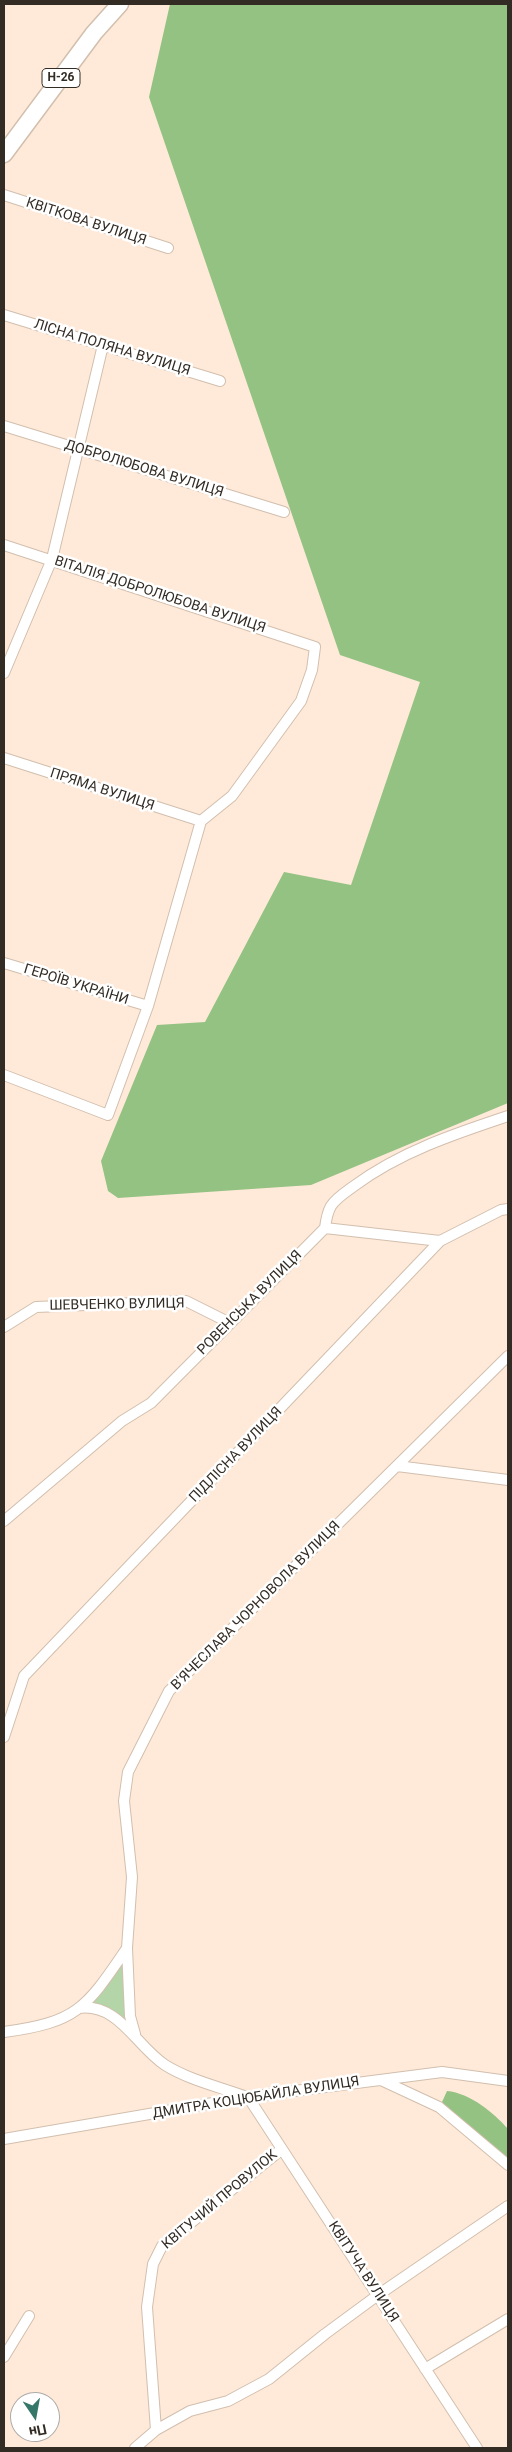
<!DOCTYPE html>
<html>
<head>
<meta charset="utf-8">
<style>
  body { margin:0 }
  #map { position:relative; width:512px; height:2452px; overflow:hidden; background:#ffead9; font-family:Roboto,sans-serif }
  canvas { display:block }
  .frame { position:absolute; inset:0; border:5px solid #332c25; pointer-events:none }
  .north { position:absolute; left:10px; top:2392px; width:50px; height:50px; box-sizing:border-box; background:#fff; border:1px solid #adaba8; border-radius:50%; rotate:168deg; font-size:14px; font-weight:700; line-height:20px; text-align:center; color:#332c25 }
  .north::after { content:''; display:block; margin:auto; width:18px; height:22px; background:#357869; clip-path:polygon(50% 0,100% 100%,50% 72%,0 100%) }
</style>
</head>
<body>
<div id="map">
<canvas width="512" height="2452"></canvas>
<div class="frame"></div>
<div class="north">Пн</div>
</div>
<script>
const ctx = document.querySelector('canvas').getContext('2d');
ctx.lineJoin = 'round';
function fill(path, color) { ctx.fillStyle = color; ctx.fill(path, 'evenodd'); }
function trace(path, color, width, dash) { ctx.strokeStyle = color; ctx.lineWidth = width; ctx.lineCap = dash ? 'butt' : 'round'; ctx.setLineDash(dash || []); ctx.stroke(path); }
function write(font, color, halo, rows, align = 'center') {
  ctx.font = font + ' Roboto,sans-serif'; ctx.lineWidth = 5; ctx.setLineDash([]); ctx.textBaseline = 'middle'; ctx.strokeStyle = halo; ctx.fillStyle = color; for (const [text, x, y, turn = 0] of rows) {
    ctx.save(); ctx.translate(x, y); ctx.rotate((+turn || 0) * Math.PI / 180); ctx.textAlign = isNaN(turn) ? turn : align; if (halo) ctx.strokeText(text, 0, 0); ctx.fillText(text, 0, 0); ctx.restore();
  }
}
const green = new Path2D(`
  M127,1948L135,2034L116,2019L79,2008Z`);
const forest = new Path2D(`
  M170,4H508V1103L311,1185L118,1198L108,1191L101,1161L157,1025L205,1022L284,872L351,885L420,682L340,655L149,97Z
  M447,2091C470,2093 494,2113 508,2129V2162L446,2109L442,2102Z`);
const street = new Path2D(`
  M4,195L168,248
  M4,315L220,381
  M4,426L284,512
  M4,545L315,647L312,670L301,701L232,796L201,821L148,1006L108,1115L4,1075
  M4,673L52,559L103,345
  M4,758L201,821
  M4,963L148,1006
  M325,1228L440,1241
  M4,1327L36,1307L186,1301L230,1323
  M397,1466L508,1480
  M4,1521L122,1421L151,1403L325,1228C326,1220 327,1213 331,1206C337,1197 346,1192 354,1186C400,1152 454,1134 508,1116
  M4,1737L24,1676L440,1241L501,1210L508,1209
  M79,2008C119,2003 136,2046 165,2065C189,2080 220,2087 247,2097
  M4,2032C78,2022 86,2008 127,1948
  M135,2034L130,2016L127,1948L132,1877L124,1801L128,1772L169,1691L508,1356
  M381,2080L439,2107L508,2165
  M248,2097L477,2448
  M4,2139L248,2097L442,2072L508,2081
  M4,2357L29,2316
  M425,2369L508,2319
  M156,2430L147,2307L153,2264L162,2246L282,2149
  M135,2448L156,2430L190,2411L228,2401L269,2379L325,2334L378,2295L508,2206`);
const primary = new Path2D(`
  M4,154L94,33L120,4`);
const shields = [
  [61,78,38]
];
const shieldNames = [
  ["Н-26",61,78]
];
const streetNames = [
  ["КВІТКОВА ВУЛИЦЯ",86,222,18],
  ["ЛІСНА ПОЛЯНА ВУЛИЦЯ",112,348,17],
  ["ДОБРОЛЮБОВА ВУЛИЦЯ",144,469,17],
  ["ВІТАЛІЯ ДОБРОЛЮБОВА ВУЛИЦЯ",160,595,18],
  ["ПРЯМА ВУЛИЦЯ",102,790,18],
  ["ГЕРОЇВ УКРАЇНИ",76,985,17],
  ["РОВЕНСЬКА ВУЛИЦЯ",250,1303,-45],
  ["ШЕВЧЕНКО ВУЛИЦЯ",117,1305,-1],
  ["ПІДЛІСНА ВУЛИЦЯ",236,1455,-46],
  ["В'ЯЧЕСЛАВА ЧОРНОВОЛА ВУЛИЦЯ",256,1606,-45],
  ["ДМИТРА КОЦЮБАЙЛА ВУЛИЦЯ",256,2098,-9],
  ["КВІТУЧИЙ ПРОВУЛОК",220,2200,-40],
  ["КВІТУЧА ВУЛИЦЯ",363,2272,57]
];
fill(green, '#b3d5a7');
fill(forest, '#94c283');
trace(street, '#d2bfae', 12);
trace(primary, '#d2bfae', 19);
trace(street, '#fff', 10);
trace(primary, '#fff', 16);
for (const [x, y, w] of shields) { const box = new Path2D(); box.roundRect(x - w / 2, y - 9.5, w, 19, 4); ctx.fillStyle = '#fff'; ctx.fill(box); trace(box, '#332c25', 1); }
write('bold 12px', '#332c25', null, shieldNames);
write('14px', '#332c25', '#fff', streetNames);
</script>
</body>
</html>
